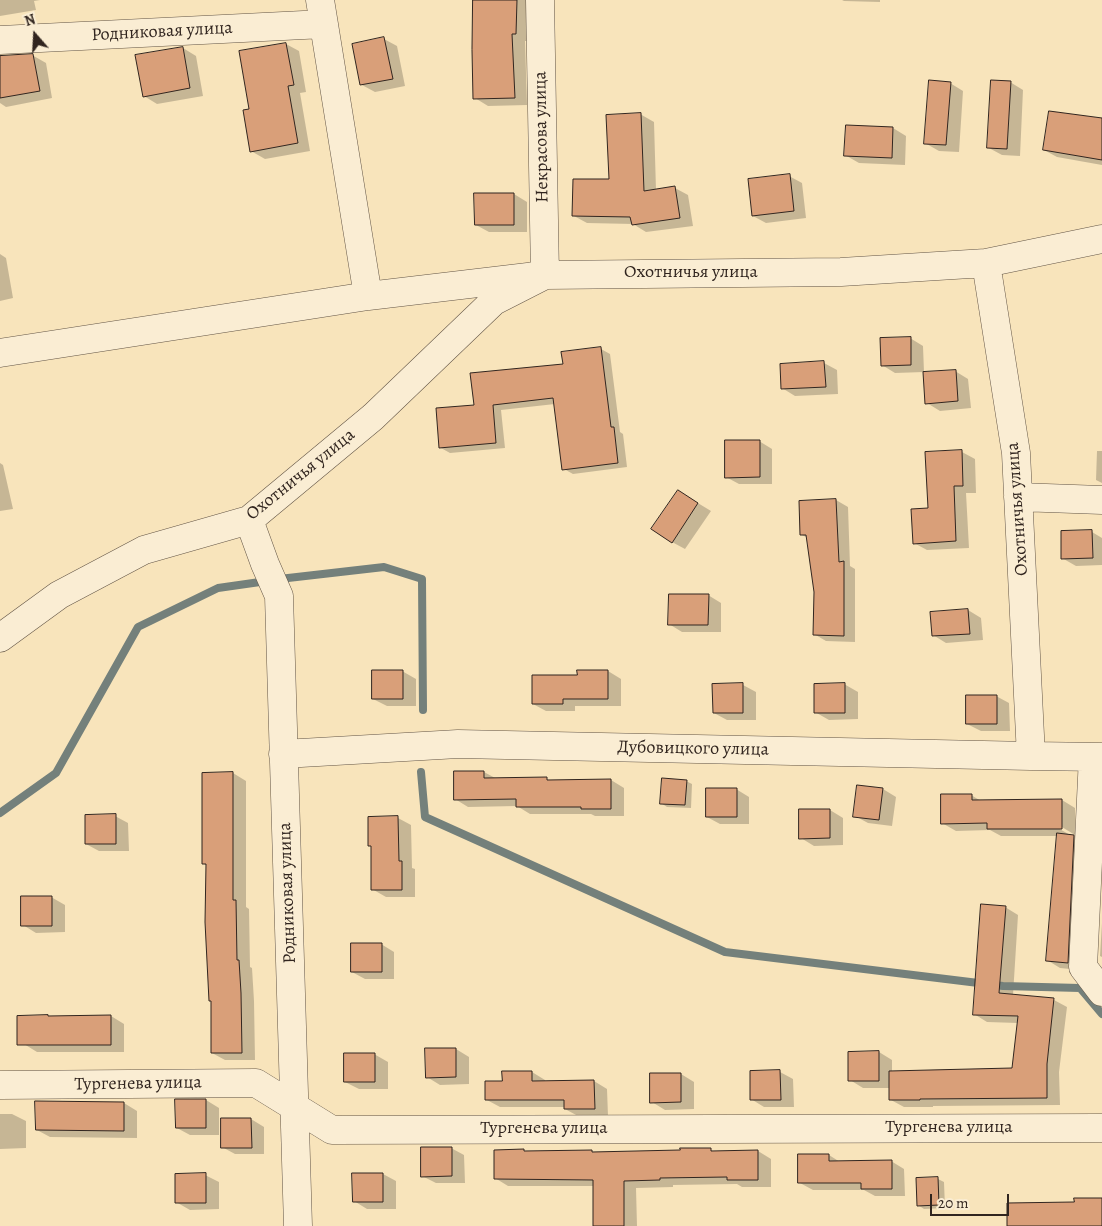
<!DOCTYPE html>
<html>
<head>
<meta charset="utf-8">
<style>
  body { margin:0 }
  #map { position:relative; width:1102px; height:1226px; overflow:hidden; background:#f8e4bb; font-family:Alegreya,serif }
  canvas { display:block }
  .north { position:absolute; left:10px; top:10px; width:50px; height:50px; -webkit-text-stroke:4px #faedd3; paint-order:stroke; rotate:341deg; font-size:14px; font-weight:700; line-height:20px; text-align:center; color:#31251f }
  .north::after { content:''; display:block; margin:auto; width:18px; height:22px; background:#31251f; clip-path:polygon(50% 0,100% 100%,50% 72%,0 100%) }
  .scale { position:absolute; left:930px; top:1194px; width:79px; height:22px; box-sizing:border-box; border:2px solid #31251f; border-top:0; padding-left:6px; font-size:15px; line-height:18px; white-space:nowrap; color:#31251f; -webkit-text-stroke:4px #faedd3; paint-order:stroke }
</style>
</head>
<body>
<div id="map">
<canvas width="1102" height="1226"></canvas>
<div class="north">N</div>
<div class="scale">20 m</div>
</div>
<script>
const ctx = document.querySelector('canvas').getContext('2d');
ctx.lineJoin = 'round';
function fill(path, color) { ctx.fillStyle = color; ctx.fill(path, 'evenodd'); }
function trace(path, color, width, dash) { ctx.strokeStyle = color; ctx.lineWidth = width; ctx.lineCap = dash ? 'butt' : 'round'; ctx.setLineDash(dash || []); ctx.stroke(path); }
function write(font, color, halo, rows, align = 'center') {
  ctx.font = font + ' Alegreya,serif'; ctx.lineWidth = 4; ctx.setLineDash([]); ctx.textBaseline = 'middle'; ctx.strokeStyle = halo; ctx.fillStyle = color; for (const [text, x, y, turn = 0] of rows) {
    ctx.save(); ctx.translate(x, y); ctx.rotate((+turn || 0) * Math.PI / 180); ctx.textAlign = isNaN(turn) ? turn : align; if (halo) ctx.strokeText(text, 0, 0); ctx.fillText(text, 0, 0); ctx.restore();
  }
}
const shadow = new Path2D(`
  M0,0H40L34,1L36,10L0,16Z
  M475,0H530L529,41H525L527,105L488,106L475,98Z
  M842,0H880V2L844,1Z
  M384,39L397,46L405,86L375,92L362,85Z
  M286,44L299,51L306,92L300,93L310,151L265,159L251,151L250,110Z
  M183,48L196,56L203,96L157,104L144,96Z
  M32,55L46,63L52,98L6,107L0,103V56Z
  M1010,82L1023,90L1020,156L1002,155L989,148Z
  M950,83L963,91L959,152L939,151L925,143Z
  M640,114L654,122L656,190L675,188L688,195L693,226L646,232L633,224L587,223L574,216L611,180Z
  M1102,122V165L1057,157L1044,150Z
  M847,126L893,128L906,136L905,165L859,163L845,155Z
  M789,176L802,183L806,218L766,223L753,216Z
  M514,194L527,202V232H489L476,225Z
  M0,254L6,258L13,298L0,301Z
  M910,338L923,346L924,372L895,373L882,365Z
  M601,349L610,354L620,432L623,434L627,467L573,474L564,469L555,404L501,410L505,448L450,453L441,448L475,406Z
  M824,363L837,370L838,394L795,396L782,388L781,365Z
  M955,371L968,379L971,408L940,411L927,403Z
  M759,441L772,449V484H739L726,477Z
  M1097,451H1102V483L1096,480Z
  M962,452L975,459L976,493H966L969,548L927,550L914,543L929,509Z
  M0,463L3,465L13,509L0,511Z
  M678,491L711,511L685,549L672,542Z
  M836,500L848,507L850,566L855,569V642L826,641L814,634L816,592L808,538L802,535L800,502Z
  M1092,532L1102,538V565L1076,566L1062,558Z
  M708,595L721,603V632H682L669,624Z
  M968,610L981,618L983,640L946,643L933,635Z
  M402,671L416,679V706H387L373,699Z
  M608,671L621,679V706H575V711H546L533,704L579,676Z
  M844,684L858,692V719L829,720L815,712Z
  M743,685L756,692V720H727L714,713Z
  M996,696L1009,703L1010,731H981L967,724Z
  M455,772H484L497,779H546L551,781L611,780L624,788V816H595L591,814H530L517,806L468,807L455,799Z
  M233,773L246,781V907L249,909L250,967L252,968L254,1001L255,1060H225L212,1053V1001L207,866L203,863Z
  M686,781L692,784L691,808L667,807L661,803Z
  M736,789L749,797V824H720L707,817Z
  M883,789L896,797L892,826L868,823L855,816Z
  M971,795L981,801L1062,800L1075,808V835L1057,824L1056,827L1072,836H1075V837L1086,843L1080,970L1060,968L1047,960L1058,836H1001L990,830L956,831L942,823Z
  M830,810L843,818V845L814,846L801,838Z
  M115,816L128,823L129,851H99L86,844Z
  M369,818H398L411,825L412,868L415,869V897H386L372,889V847L369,845Z
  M51,897L65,905V932L36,933L23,925Z
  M1005,907L1018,915L1013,995L1054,1000L1067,1007L1059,1072L1060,1105L933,1106V1107H904L891,1100V1088H863L850,1080L879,1052L892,1060V1072L1013,1069L1018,1023L987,1022L974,1014Z
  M1102,923V957L1100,956Z
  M381,944L394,952V979H365L352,972Z
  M111,1016L124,1024V1052H37L24,1044L49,1017Z
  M456,1049L469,1057V1084L440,1085L427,1077Z
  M374,1054L388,1062V1089H359L345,1082Z
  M503,1072H532L545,1080V1082L594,1081L607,1089L608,1116H578L565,1109V1107H500L487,1100L503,1082Z
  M751,1072H780L793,1079L794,1107H764L751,1099Z
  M681,1074L694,1082V1109L665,1110L652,1102Z
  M206,1100L219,1108V1135H190L177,1128Z
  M124,1103L137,1111V1138L50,1137L37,1130Z
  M0,1114H12L26,1121V1148L0,1149Z
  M251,1119L264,1127V1154H235L222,1147Z
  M451,1148L464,1155L465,1183H436L422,1176Z
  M711,1150L715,1152L758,1151L771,1159V1187H742L737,1184L673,1185V1187L636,1188L637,1226H594V1186H508L495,1178V1151H524L527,1152L591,1151L594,1153Z
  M829,1155L840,1162L891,1161L904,1169L905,1196H875L864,1190H813L800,1183Z
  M383,1174L396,1181V1209H367L354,1201Z
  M205,1175L219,1182V1209L190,1210L176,1202Z
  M938,1179L944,1182L945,1208L924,1209L918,1205Z`);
const stream = new Path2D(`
  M421,772L425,817L725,952L1003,986L1080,988L1102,1014
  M0,813L56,773L138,627L218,588L288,578L384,567L422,579L423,710`);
const building = new Path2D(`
  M473,0H517L516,34H512L515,98L473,99L472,50Z
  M384,37L393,79L360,85L352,44Z
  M286,43L294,85L288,86L298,143L250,152L243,110L249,109L239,51Z
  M183,47L190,88L143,97L135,55Z
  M33,54L40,91L0,98V56Z
  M929,80L951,82L946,145L924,144Z
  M991,80L1011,81L1007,149L987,148Z
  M1049,111L1102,118V160L1043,150Z
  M641,113L644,191L675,186L680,218L632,225L630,217L572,216L573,179H609L606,115Z
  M846,125L893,127L892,158L844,156Z
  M790,174L794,211L752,216L748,179Z
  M474,193H514V225H475Z
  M911,337V365L881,366L880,338Z
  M601,347L611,427H614L618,463L562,470L553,398L493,405L496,443L439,448L436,408L474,405L470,373L563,364L561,352Z
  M824,361L826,387L781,389L780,364Z
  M956,370L958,401L925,404L923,372Z
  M725,440H760V477L725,478Z
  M962,450L963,486H954L956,541L913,544L911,509L928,508L925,452Z
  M678,490L698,503L672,543L651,529Z
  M836,499L839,562L844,561V636L813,635L814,592L806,535H800L799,501Z
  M1092,530L1093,558L1061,559V531Z
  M669,594H709L708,625H668Z
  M968,609L970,634L932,636L930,612Z
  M372,670H403V699H372Z
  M577,670H608V699H563V704H532V675H577Z
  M743,683V713H713L712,684Z
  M845,683V713H814V684Z
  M966,695H997V724H966Z
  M454,771H484V778L547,777V780L611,779V809H581V807H516V799L454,800Z
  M233,772V900H236L237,960H239L241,993L242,1053H211V1001H209L205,922L206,864H202V773Z
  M662,778L687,780L685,805L660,804Z
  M857,785L883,788L879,820L853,817Z
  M706,788H737V817H706Z
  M941,794H972V800L1062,799V829H987V823L941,824Z
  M799,809H830V838L799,839Z
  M116,814V844H85V815Z
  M398,816L399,861H402V890H371V846H368V817Z
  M1057,833L1074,835L1068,963L1046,961Z
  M21,896H52V926H21Z
  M981,904L1006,906L999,993L1054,998L1047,1064V1098L920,1099V1100H889V1071L1012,1068L1018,1016L973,1015Z
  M351,943H382V972H351Z
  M48,1015V1016L111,1015V1045H17V1016Z
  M425,1048H456V1077L426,1078Z
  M879,1051V1081H848V1052Z
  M344,1053H375V1082H344Z
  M780,1070L781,1100H750V1071Z
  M502,1071H532V1081L594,1080L595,1109H564V1100H485V1081H502Z
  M650,1073H681V1102L650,1103Z
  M175,1099H206V1128H176Z
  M35,1101L124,1102V1131L36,1130Z
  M221,1118H251L252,1148H221Z
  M421,1147H452V1176L421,1177Z
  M680,1148H711V1151L758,1150V1180H727V1177L660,1178V1180L624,1181V1226H593V1180L494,1179V1150L524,1149V1151L592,1150V1152L680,1150Z
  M798,1154H829V1161L892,1160V1189H861V1183H798Z
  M206,1173V1203H175V1174Z
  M352,1173H383V1202H353Z
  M938,1177L939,1205L917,1206L916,1178Z
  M1074,1198H1102V1226H1007V1203L1074,1202Z`);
const street = new Path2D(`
  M320,0L368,296
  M0,40L324,24
  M986,263L1016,453L1031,756
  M0,353L368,296L545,275L540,0
  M1018,497L1102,500
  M249,520L265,564L279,596L298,1226
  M0,638L59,595L144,550L249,520L373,417L494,301L545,275L841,272L986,263L1102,239
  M283,754L458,744L1031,756L1102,757
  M1093,757L1083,967L1102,992
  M0,1085L256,1083L332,1130L1102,1128`);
const streetNames = [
  ["Родниковая улица",162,32,-3],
  ["Некрасова улица",542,137,-91],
  ["Охотничья улица",691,273],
  ["Охотничья улица",301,475,-39],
  ["Охотничья улица",1018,509,-94],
  ["Дубовицкого улица",693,749,1],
  ["Родниковая улица",288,893,-92],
  ["Тургенева улица",138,1084,-1],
  ["Тургенева улица",949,1128],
  ["Тургенева улица",544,1129]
];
fill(shadow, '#0003');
trace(stream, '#74807b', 8);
fill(building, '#d99f79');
trace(building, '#31251f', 1);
trace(street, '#635546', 29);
trace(street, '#faedd3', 28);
write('18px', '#31251f', '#faedd3', streetNames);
</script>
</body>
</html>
